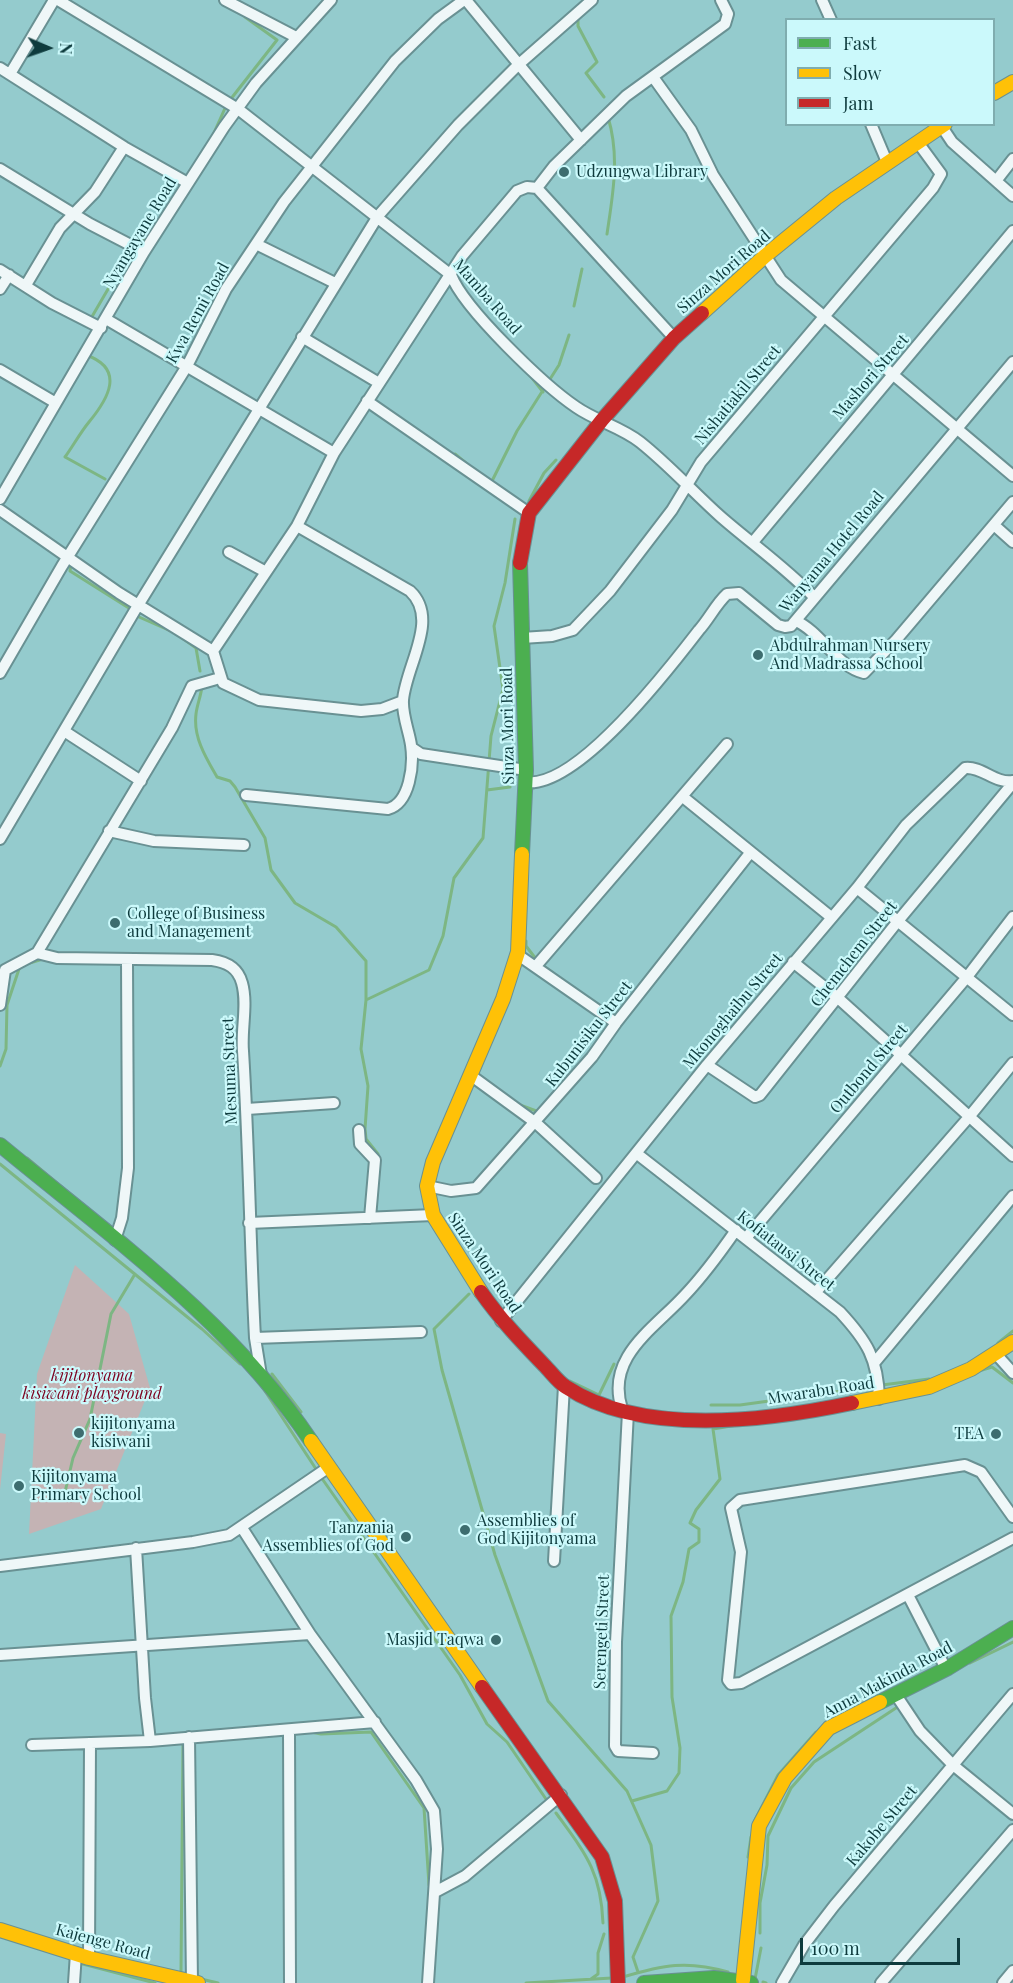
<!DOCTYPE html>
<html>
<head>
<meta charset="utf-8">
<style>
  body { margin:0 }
  #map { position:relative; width:1013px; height:1983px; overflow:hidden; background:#94cbcd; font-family:"Playfair Display",serif }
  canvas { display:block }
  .legend { position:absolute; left:785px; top:18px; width:210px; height:108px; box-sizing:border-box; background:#cbf9fb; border:2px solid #7fadaf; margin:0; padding:8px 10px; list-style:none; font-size:18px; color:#0e3b3d }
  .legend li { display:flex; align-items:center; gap:12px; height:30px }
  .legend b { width:30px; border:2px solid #7fadaf }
  .north { position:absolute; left:18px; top:18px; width:60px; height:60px; -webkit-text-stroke:4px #cbf9fb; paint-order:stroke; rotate:92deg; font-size:16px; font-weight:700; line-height:24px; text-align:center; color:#0e3b3d }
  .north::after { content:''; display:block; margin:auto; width:21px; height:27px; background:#0e3b3d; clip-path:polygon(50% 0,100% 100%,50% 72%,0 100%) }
  .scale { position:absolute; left:800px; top:1938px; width:160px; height:27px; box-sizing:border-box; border:3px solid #0e3b3d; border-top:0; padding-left:8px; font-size:18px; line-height:21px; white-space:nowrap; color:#0e3b3d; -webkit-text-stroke:4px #cbf9fb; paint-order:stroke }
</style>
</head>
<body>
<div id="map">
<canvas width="1013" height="1983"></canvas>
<ul class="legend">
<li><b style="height:8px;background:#4caf50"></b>Fast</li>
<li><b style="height:8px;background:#ffc107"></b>Slow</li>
<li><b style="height:8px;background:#c62828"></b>Jam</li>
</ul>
<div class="north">N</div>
<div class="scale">100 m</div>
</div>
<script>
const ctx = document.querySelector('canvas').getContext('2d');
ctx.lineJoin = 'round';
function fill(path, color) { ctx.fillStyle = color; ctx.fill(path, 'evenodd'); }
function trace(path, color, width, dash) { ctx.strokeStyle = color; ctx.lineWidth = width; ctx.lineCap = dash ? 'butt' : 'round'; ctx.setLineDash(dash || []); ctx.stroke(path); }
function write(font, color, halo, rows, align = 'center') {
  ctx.font = font + ' "Playfair Display",serif'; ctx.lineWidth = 4.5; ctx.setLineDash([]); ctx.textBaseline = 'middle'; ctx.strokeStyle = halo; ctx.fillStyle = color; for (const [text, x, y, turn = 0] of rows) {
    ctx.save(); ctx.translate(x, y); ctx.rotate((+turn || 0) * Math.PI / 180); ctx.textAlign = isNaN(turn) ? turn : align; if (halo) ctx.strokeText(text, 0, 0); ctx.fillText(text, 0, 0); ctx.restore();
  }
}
const green = new Path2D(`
  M75,1265L129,1314L150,1388L101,1509L29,1534L37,1374Z
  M0,1433L6,1434L0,1490Z`);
const stream = new Path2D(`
  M578,18V26L597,62L586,73L604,97
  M230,100L277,40L245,17V13
  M213,135L226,106
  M607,234C613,193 620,157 608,117
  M137,244L149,237
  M574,306L582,269
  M90,320L132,248
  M86,355C126,369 108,399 89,422C80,433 73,446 65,457L105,479
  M529,374L543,392
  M455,454L467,464
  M489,481H492L517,431L559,365L569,335
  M529,501L544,473L556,460
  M71,563L70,571L132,610
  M139,617L173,632
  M181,637L196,648L200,671
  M202,686C201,696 197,705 196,714C193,737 206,758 217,777L230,781L235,787L265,838L271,870L295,903L336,927L366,961V1000
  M533,788L548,783
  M487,790L510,787
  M526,941V946L536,959
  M542,965L553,973
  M0,1066L6,1049L7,1005L20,966L46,958
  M520,1105L539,1112
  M27,1158L88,1209
  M378,1159V1154L366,1139L365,1129L368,1086L361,1049L366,1000L429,970L443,936L454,878L483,838L491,736L503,689L494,626L505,583L515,519
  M0,1164L202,1329L240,1364
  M469,1294L434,1329L442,1370L495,1555L548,1701L627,1791L651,1845L658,1901L633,1957L638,1972
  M998,1343L1013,1331
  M982,1370L992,1367L1013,1383
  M272,1374L301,1412
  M570,1381L599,1395L614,1364
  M882,1385L929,1379
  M263,1388L316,1469
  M711,1405H740L871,1387
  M323,1480L460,1675L487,1724L507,1742L548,1802
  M65,1492L73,1458L90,1419L111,1314L135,1274
  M970,1663L1013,1642
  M311,1732L321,1734L371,1732L424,1808L429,1885
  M632,1801L667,1791L679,1773L680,1748L672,1697L671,1616L683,1582L689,1549L699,1542V1529L690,1523L696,1510L720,1479L713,1429L737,1425
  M556,1813C585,1853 601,1871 603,1923
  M754,1822L778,1775L816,1732
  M748,1857L751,1837
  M760,1933V1903L767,1865L768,1836L791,1788L814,1762L899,1706
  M79,1963L155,1983
  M181,1971L183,1741
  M623,1977C663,1965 687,1960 728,1972
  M201,1979L218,1983
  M591,1979L598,1974V1953L604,1934
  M755,1979L761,1948
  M763,1982L766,1983
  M526,1983L612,1978`);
const street = new Path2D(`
  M58,0L238,109L451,275C464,309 545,386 576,407C596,421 621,427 640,442C669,465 693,492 721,517C752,544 785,567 814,597
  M225,0L296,37
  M466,0L581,140
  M822,0L831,20
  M0,68L124,147L188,183
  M10,74L54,0
  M653,77L691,130L713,175L781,280L1013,476
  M871,124L887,162
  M942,127L952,142L1013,196
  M0,169L90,224L144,252
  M996,181L1013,159
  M537,188L554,166L626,96L725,24L728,14L721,0
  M256,244L335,283
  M0,270L52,303L101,328
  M26,285L60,228L95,192L124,147
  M0,289L9,275
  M106,319L334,453
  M302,337L379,383
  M0,370L56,403
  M367,401L529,513
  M0,499L144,252L224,127L256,83L331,0
  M0,510L119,593L213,651
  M994,525L1013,542
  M753,542L1013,231
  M229,552L266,572
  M796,621C821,632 837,667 864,673L896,640L1013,502
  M522,638L552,636L573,630L610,591L672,510L701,462L933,188L941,174L919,144
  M213,651L297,526L334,453L462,256L517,191L527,187L537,188L674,338
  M213,651L223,683L259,700L361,711L382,709L403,701
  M0,673L62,566L187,366L226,289L284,202L395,61L438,19L464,0
  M64,731L141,781
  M412,748L421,754L526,770
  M525,782C576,790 669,669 699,630C709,619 716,604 727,594L739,593L778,625L785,627L791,626L1013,362
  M246,795L388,809C410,803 414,765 411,745C409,731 402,715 403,700C406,665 440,619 410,591L297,526
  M683,797L831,917
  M109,831L154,841L244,845
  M0,839L134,612L378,216L458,125L518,65L592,0
  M857,888L1013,1015
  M518,952L521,957L616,1023
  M37,953L57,958L212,960C227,962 238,968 242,983C248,1004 241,1030 243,1051C249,1147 250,1243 255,1338L261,1375
  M793,962L838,998L1013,1156
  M536,966L727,744
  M0,1005L5,970L37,953L172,728L192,686L220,678
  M707,1065L755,1097L760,1095L898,921L1013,783
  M469,1077H473L536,1123L596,1178
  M247,1109L334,1103
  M359,1130L360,1144L375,1160L370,1218
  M636,1153L840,1312C867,1341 878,1359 879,1399
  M427,1186L451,1191L476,1188L592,1057L616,1023L750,853
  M249,1223L433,1215
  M746,1238L967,977L1013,917
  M115,1240L122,1218L128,1168L127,960
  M816,1292L969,1117L1013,1063
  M501,1321L707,1065L857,888L906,825L965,768C982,766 995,784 1013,781
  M255,1338L421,1332
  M996,1354L1013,1373
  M875,1362L1013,1196
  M622,1409C605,1357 654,1329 685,1295C704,1275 720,1253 736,1230
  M628,1412L616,1642L615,1746L618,1751L653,1753
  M1013,1517L981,1472L965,1465L740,1500L731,1508L741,1552L728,1680L731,1684L741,1683L1013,1538
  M242,1528L310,1634L416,1780L434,1811L437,1849L428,1983
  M136,1548L145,1698L150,1741
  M554,1561L564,1386
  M0,1566L193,1542L229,1535L329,1467
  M908,1595L944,1665L948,1668
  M0,1655L310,1634
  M896,1695L920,1731L953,1765L1013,1814
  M289,1731L290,1983
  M189,1737L192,1982
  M32,1745L150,1741L375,1722
  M435,1892L465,1876L561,1795
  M89,1958L90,1743
  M74,1983L76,1953
  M782,1983L804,1945L834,1906L1013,1694
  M881,1983L1013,1830
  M1003,1983L1013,1971`);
const fast = new Path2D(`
  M520,563L526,770L522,854
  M0,1145C110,1236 231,1321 311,1441
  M880,1702L948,1668L1013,1628
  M644,1983L714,1978L751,1983`);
const slow = new Path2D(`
  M994,93L1013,82
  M702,313L765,256L836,198L945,124
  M481,1292L433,1215L427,1186L433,1162L503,999L518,952L522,854
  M852,1403L929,1387L971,1369L1013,1342
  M311,1441L482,1687
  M0,1930L89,1958L198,1983
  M743,1980L759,1826L785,1778L829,1728L880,1702`);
const jam = new Path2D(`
  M520,563L529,513L602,420L674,338L702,313
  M481,1292C500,1319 521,1341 544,1365C551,1372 558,1382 566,1387C643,1437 767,1421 852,1403
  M482,1687L602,1857L615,1901L618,1983`);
const markers = [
  [564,172,6,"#3d6d6f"],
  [758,655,6,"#3d6d6f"],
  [115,923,6,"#3d6d6f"],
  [79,1433,6,"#3d6d6f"],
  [996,1434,6,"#3d6d6f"],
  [19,1486,6,"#3d6d6f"],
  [465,1530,6,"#3d6d6f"],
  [406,1537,6,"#3d6d6f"],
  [496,1640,6,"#3d6d6f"]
];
const poiNames = [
  ["Udzungwa Library",576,172],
  ["Abdulrahman Nursery",770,646],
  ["And Madrassa School",770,664],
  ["College of Business",127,914],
  ["and Management",127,932],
  ["kijitonyama",91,1424],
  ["kisiwani",91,1442],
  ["TEA",984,1434,"right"],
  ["Kijitonyama",31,1477],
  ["Primary School",31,1495],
  ["Assemblies of",477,1521],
  ["God Kijitonyama",477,1539],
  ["Tanzania",394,1528,"right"],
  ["Assemblies of God",394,1546,"right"],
  ["Masjid Taqwa",484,1640,"right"]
];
const streetNames = [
  ["Nyangayane Road",140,233,-59],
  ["Sinza Mori Road",724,272,-41],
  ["Mamba Road",487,297,49],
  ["Kwa Remi Road",198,313,-61],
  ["Mashori Street",871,377,-49],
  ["Nishatiakil Street",738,395,-50],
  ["Wanyama Hotel Road",832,552,-50],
  ["Sinza Mori Road",508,726,-91],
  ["Chemchem Street",854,954,-52],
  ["Mkonoghaibu Street",733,1011,-50],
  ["Kubunisiku Street",589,1034,-52],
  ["Outbond Street",869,1069,-50],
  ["Mesuma Street",230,1071,-92],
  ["Kofiatausi Street",786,1251,38],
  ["Sinza Mori Road",484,1263,56],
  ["Mwarabu Road",821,1391,-9],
  ["Serengeti Street",602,1632,-88],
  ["Anna Makinda Road",888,1680,-28],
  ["Kakobe Street",882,1826,-50],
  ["Kajenge Road",103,1942,15]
];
const parkNames = [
  ["kijitonyama",92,1376],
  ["kisiwani playground",92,1394]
];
fill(green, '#c4b3b4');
trace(stream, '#7db683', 3);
trace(street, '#699193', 14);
trace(fast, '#699193', 16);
trace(slow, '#699193', 16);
trace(jam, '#699193', 16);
trace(street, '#eff7f8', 10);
trace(fast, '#4caf50', 14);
trace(slow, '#ffc107', 14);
trace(jam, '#c62828', 14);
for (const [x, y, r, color] of markers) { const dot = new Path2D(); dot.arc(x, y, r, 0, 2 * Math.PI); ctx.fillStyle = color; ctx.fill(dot); trace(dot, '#cbf9fb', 2); }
write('16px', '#0e3b3d', '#cbf9fb', poiNames, 'left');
write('16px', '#0e3b3d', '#cbf9fb', streetNames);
write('italic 16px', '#7d001e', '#cbf9fb', parkNames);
</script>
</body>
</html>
